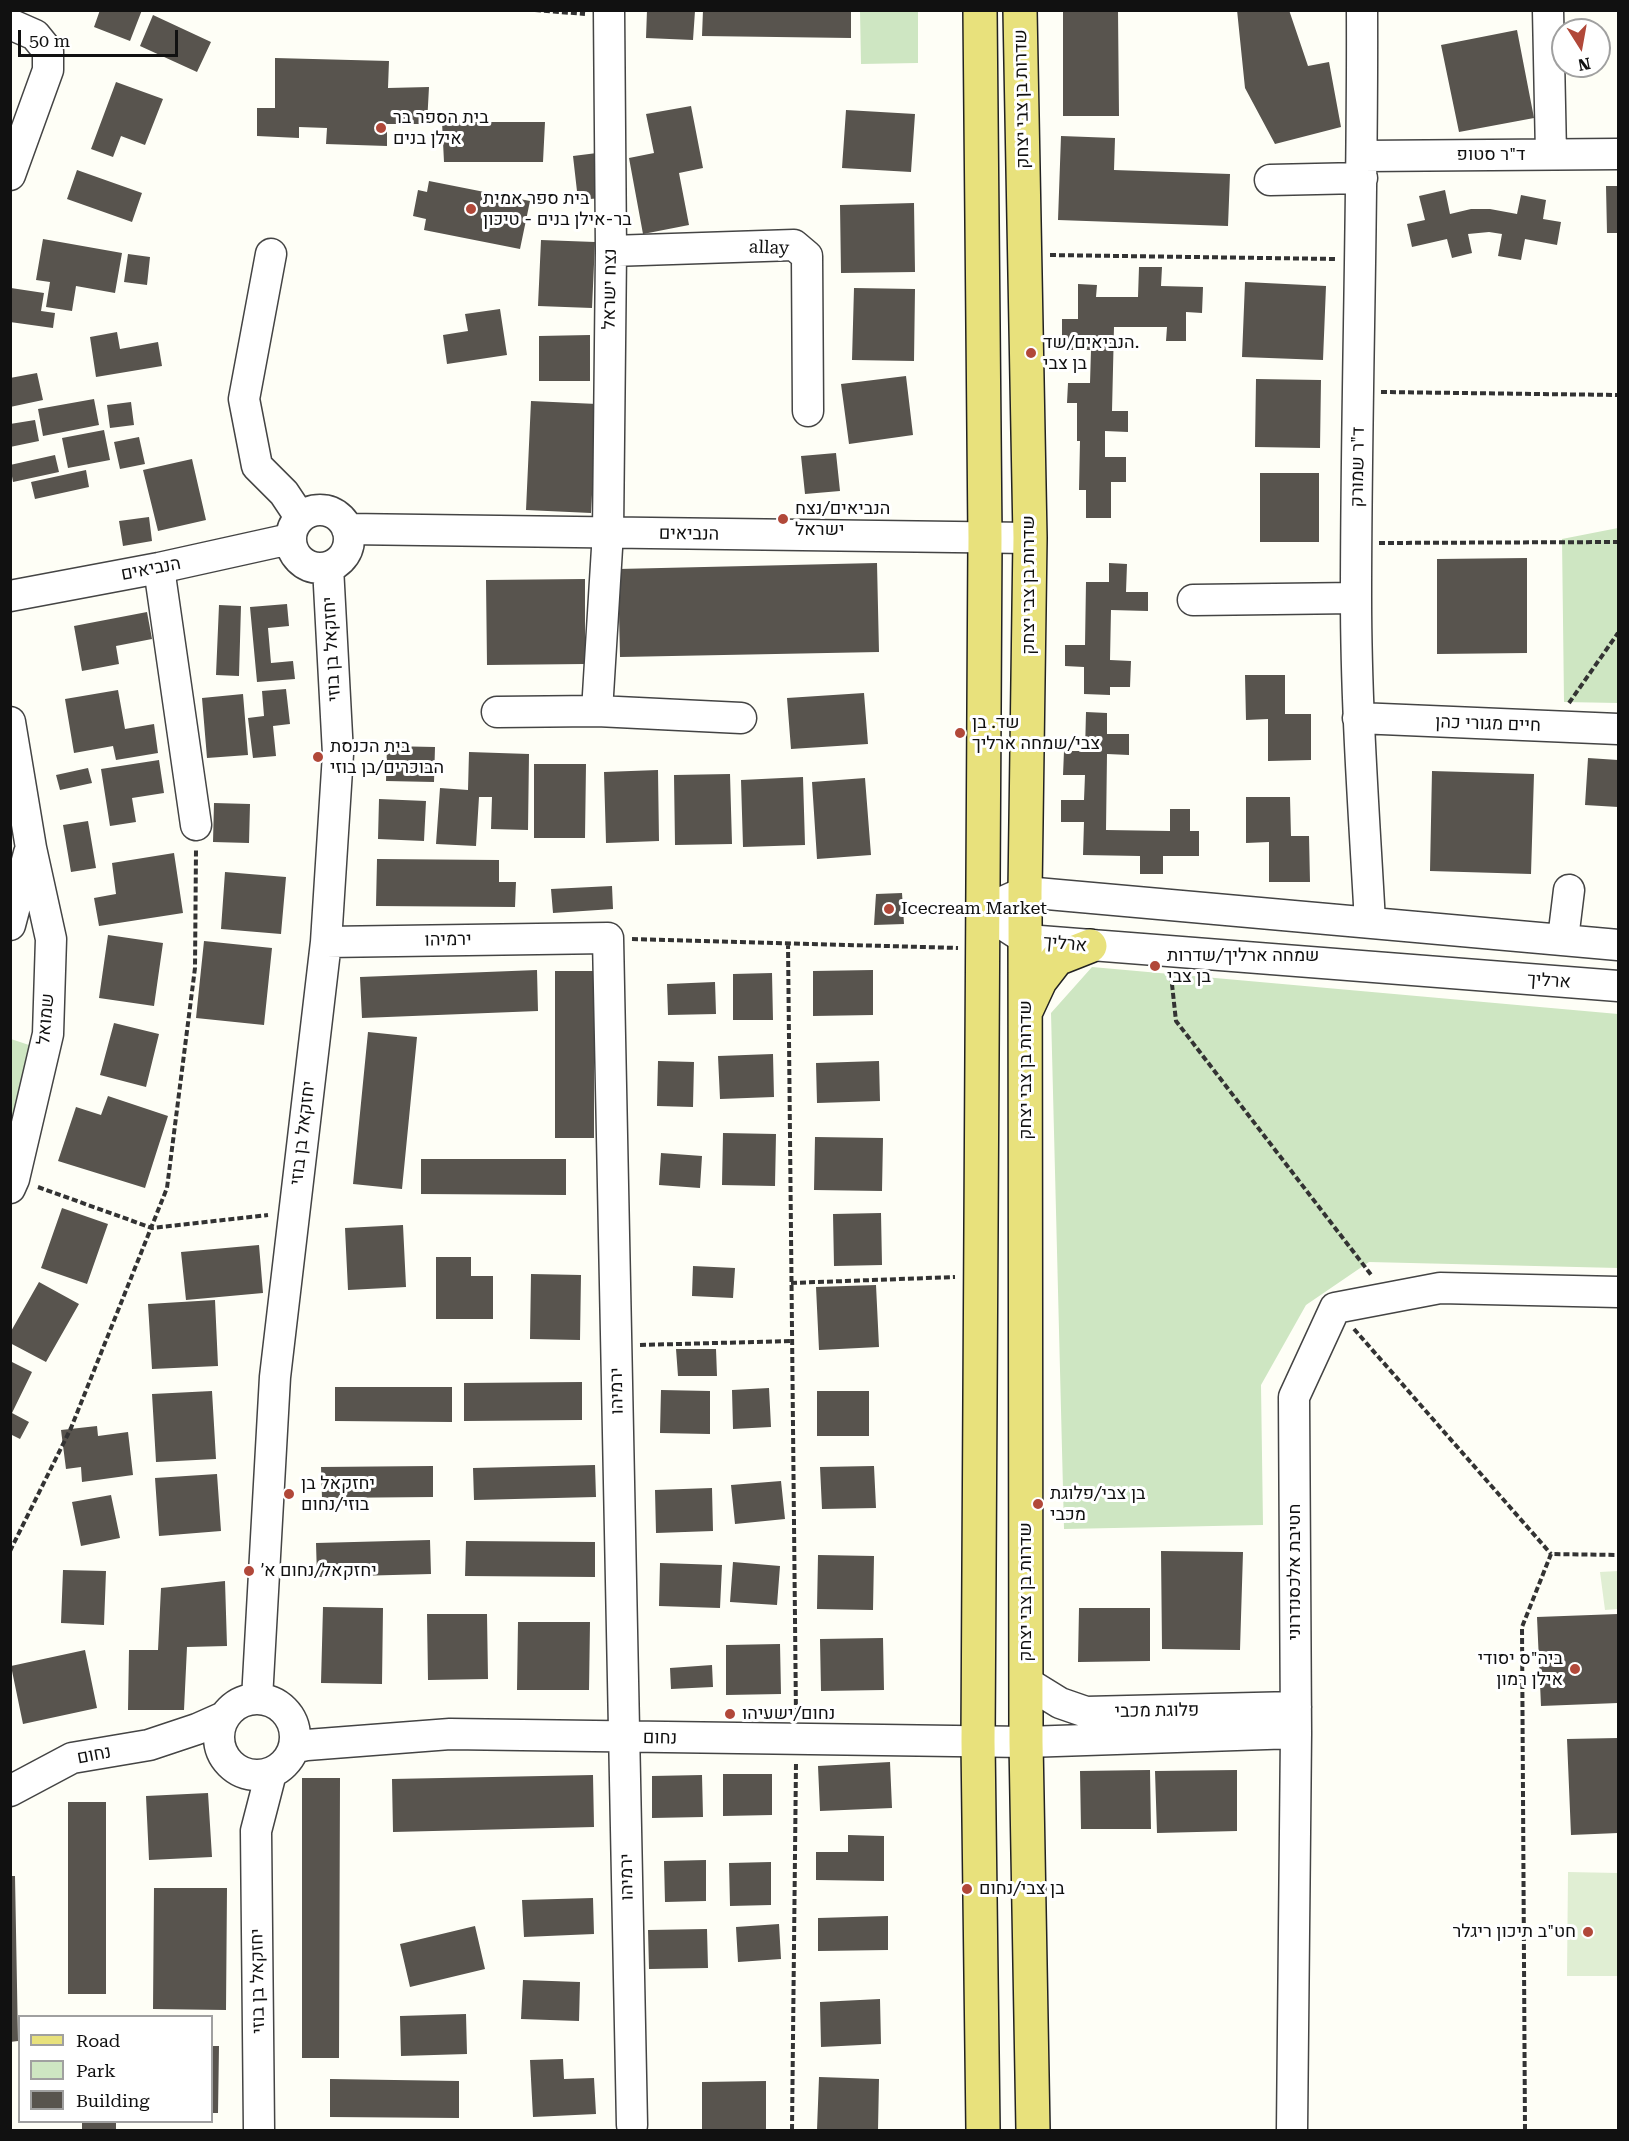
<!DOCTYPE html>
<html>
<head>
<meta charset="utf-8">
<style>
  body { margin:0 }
  #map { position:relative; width:1629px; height:2141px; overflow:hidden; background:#fefef6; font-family:"Roboto Serif",serif }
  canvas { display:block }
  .frame { position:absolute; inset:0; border:12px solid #111; pointer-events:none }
  .legend { position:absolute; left:18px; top:2015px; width:195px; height:108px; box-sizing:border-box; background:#fff; border:2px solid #a0a0a0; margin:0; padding:8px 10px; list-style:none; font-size:18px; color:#111 }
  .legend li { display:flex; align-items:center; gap:12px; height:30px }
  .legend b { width:30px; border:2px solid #a0a0a0 }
  .north { position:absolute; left:1551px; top:18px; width:60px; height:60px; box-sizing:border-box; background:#fff; border:2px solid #a0a0a0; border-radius:50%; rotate:169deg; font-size:16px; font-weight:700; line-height:24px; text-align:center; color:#111 }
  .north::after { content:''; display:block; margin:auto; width:21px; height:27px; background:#b14839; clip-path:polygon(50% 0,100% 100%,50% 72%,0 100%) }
  .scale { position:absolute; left:18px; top:30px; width:160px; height:27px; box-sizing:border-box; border:3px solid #111; border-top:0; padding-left:8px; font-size:18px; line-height:21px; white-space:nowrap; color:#111; -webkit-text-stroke:4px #fff; paint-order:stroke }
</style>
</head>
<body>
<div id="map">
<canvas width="1629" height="2141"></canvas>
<div class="frame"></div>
<ul class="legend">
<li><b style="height:8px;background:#e8e17c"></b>Road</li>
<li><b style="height:16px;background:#cee6c2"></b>Park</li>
<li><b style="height:16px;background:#58544e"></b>Building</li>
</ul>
<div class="north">N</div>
<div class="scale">50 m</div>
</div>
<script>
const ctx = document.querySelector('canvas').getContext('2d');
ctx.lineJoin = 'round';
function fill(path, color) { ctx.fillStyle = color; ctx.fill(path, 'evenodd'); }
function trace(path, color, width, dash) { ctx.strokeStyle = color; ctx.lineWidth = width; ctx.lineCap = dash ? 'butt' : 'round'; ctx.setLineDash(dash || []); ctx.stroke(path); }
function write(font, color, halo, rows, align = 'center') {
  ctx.font = font + ' "Roboto Serif",Heebo,serif'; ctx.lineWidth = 6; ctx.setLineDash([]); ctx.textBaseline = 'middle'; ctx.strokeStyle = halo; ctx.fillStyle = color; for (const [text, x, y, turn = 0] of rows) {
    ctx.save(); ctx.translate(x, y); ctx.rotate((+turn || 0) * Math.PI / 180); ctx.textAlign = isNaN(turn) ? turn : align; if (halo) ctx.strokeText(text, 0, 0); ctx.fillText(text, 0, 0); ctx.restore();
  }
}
const green = new Path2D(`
  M860,11H918V63L861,64Z
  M1618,528V703L1564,702L1562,539Z
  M1092,967L1618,1014V1268L1369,1262L1306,1305L1261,1385L1263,1525L1064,1529L1051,1013Z
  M11,1039L38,1048L11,1158Z`);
const pitch = new Path2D(`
  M1618,1571V1609L1605,1610L1600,1572Z
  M1568,1872L1618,1873V1976H1567Z`);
const building = new Path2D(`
  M100,10H142L130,41L94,27Z
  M647,10L695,11L693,40L646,38Z
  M703,10H851V38L702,36Z
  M1063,10H1118L1119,116H1063Z
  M1237,10H1289L1308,66L1329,62L1341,127L1275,144L1245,88Z
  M153,15L211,42L197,72L140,46Z
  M1517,30L1534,118L1459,132L1441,45Z
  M275,58L389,61L388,88L429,87L427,124H387V146L326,144L327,128L299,127V138L257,136V108H275Z
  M116,82L163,99L145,145L121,136L113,157L91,149Z
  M691,106L703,168L679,173L689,225L643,234L629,158L654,153L646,114Z
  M846,110L915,114L911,172L842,168Z
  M442,122H545L543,162H444Z
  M1061,136L1115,138L1114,170L1230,174L1228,226L1058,220Z
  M597,153L602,198L578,200L573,156Z
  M77,170L142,193L132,222L67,199Z
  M429,181L530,201L520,249L424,230L426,219L413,216L418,190L427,192Z
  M1606,186H1618V233H1607Z
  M1445,190L1450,214L1471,209H1490L1517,214L1521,195L1546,200L1543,219L1561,222L1557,245L1525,239L1521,260L1498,256L1502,234L1489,232L1468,234L1472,253L1452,258L1447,239L1412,247L1407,224L1425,220L1419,196Z
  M914,203L915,272L841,273L840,205Z
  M43,239L122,253L115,293L76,286L72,311L46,307L50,282L36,280Z
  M541,240L595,242L592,308L538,306Z
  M128,254L150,257L147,285L124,282Z
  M1139,267H1162L1161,286L1203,287L1202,313L1186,312V341H1166L1167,327H1114L1112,411H1128V432L1105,431V457H1126V482H1111V518H1086V490H1079L1080,441H1077V403H1067L1068,383H1090L1091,350H1062V319H1078V284L1097,285L1096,297H1138Z
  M1245,282L1326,286L1323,360L1242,357Z
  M11,288L44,293L41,311L55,313L53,328L10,322Z
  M854,288L915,289L914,361L852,360Z
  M500,309L507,355L447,364L443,335L468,331L465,314Z
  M117,332L120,349L158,342L162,366L96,377L90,337Z
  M590,335V381H539V336Z
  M37,373L43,400L10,407V378Z
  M906,376L913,435L849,444L841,384Z
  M1256,379L1321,380L1320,448L1255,447Z
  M94,399L99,425L43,436L38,409Z
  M531,401L597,404L591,513L526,510Z
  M131,402L134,425L110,428L107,405Z
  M35,420L39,441L10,447V424Z
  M104,430L110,460L68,468L62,438Z
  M139,437L145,464L120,469L114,442Z
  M836,453L840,491L805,494L801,456Z
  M55,455L59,472L13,482L10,465Z
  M192,459L206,520L158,531L143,470Z
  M86,470L89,487L35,499L31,482Z
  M1260,473H1319V542H1260Z
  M149,517L152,541L123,546L119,521Z
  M1527,558V653L1437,654V559Z
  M877,563L879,652L620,657L618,569Z
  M1109,563L1127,564L1126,592H1148V611L1111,610L1110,660L1131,661L1130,687H1110V695L1084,694V667L1065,666V645H1085L1086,582H1109Z
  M585,579V664L487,665L486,580Z
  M287,604L289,626L268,628L271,663L293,661L295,679L257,682L250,607Z
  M219,605L241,606L239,676L216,675Z
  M147,612L152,639L116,646L119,664L82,671L74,626Z
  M1245,675H1285V714H1311V760L1268,761V719L1246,720Z
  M286,689L290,724L273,726L276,756L253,758L248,718L264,716L262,691Z
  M118,690L125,729L154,724L158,753L116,760L113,746L74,753L65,699Z
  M864,693L868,744L791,749L787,698Z
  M243,694L248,755L207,758L202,698Z
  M1086,712L1107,713V734H1129V755L1107,754L1106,830L1170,831V809H1190V831H1199V856H1163V874H1140V856L1083,855L1084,822H1061V800H1084L1085,775H1063L1064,751H1085Z
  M387,746L435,747L434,782L386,781Z
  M469,752L529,754L528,830L491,829L492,797H479L476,846L436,844L440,788L468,790Z
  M1588,758L1618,760V807L1585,805Z
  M159,760L164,793L132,798L136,822L110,826L101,769Z
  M534,764H586L585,838H534Z
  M88,768L92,783L60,790L56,775Z
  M658,770L659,841L606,843L604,772Z
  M1432,771L1534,774L1531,874L1430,871Z
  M730,774L732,844L675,845L674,775Z
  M803,777L805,845L743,847L741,780Z
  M865,778L871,855L817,859L812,782Z
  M1246,797H1290L1291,836H1309L1310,882H1269V842L1246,843Z
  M379,799L426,801L424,841L378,839Z
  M214,803L250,804L249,843L213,842Z
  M88,821L96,868L71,872L63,825Z
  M174,853L183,913L99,926L94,898L116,894L112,863Z
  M377,859L499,860V882H516L515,907L376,906Z
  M225,872L286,877L281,934L221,929Z
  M612,886L613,909L553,913L551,889Z
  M902,893L904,924L874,925L876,894Z
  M108,935L163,943L154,1006L99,998Z
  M204,941L272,948L264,1025L196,1018Z
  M537,970L538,1011L362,1018L360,977Z
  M873,970V1015L813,1016V971Z
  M555,971H594V1138H555Z
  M772,973L773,1020H733V974Z
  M715,982L716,1014L668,1015L667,984Z
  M114,1023L159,1034L146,1087L100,1075Z
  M368,1032L417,1037L402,1189L353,1184Z
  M773,1054L774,1097L720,1099L718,1056Z
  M658,1061L694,1062L693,1107L657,1106Z
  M879,1061L880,1101L817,1103L816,1063Z
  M108,1096L168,1116L145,1188L58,1161L76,1107L101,1115Z
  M723,1133L776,1134L775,1186L722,1185Z
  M815,1137L883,1138L882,1191L814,1190Z
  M661,1153L702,1156L700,1188L659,1185Z
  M421,1159H566V1195L421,1194Z
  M62,1208L108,1224L87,1284L41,1268Z
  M881,1213L882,1265L834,1266L833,1214Z
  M403,1225L406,1287L348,1290L345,1228Z
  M259,1245L263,1293L186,1300L181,1252Z
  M436,1257H471V1276H493V1319H436Z
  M693,1266L735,1268L733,1298L692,1296Z
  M531,1274L581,1275L580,1340L530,1339Z
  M39,1282L79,1304L46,1362L10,1343V1333Z
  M876,1285L879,1347L819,1350L816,1287Z
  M215,1300L218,1366L152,1369L148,1304Z
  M676,1349H716L717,1376H678Z
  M10,1361L32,1372L12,1413L29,1422L20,1439L10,1434Z
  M582,1382V1420L464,1421V1383Z
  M335,1387H452V1422L335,1421Z
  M769,1388L771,1427L733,1429L732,1390Z
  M661,1390L710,1391V1434L660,1433Z
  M212,1391L216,1459L156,1462L152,1394Z
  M817,1391H869V1436H817Z
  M97,1426L98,1436L128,1432L133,1475L82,1482L81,1467L66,1469L61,1430Z
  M595,1465L596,1497L474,1500L473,1468Z
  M433,1466V1497L322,1498L321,1467Z
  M874,1466L876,1508L822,1509L820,1467Z
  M217,1474L221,1531L159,1536L155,1478Z
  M781,1481L785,1519L735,1524L731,1485Z
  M712,1488L713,1531L656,1533L655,1490Z
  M111,1495L120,1538L81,1546L72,1502Z
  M430,1540L431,1574L317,1577L316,1543Z
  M466,1541L595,1542V1577L465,1576Z
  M1161,1551L1243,1552L1240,1650L1162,1649Z
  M818,1555L874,1556L873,1610L817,1609Z
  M733,1562L780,1566L777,1605L730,1602Z
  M660,1563L722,1565L720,1608L659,1606Z
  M63,1570L106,1571L104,1625L61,1623Z
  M225,1581L227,1646L187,1647L184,1710H128L129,1650H158L161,1588Z
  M323,1607L383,1608L382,1684L321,1683Z
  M1079,1608H1150V1661L1078,1662Z
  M427,1614H487L488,1679L428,1680Z
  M1618,1614V1703L1541,1706L1537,1617Z
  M518,1622H590L589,1690H517Z
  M883,1638L884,1690L821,1691L820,1639Z
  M780,1644L781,1694L726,1695V1645Z
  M85,1650L97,1708L23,1724L11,1666Z
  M712,1665L713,1687L671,1689L670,1668Z
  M1618,1738V1833L1571,1835L1567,1739Z
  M890,1762L892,1808L820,1811L818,1766Z
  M1150,1770L1151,1829H1081L1080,1771Z
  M1237,1770V1831L1157,1833L1155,1771Z
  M723,1774H772V1815L723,1816Z
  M593,1775L594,1827L393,1832L392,1779Z
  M702,1775L703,1817L652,1818V1776Z
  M302,1778H340L339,2058H302Z
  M208,1793L212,1857L149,1860L146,1796Z
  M68,1802H106V1994H68Z
  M848,1835L884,1836V1881L816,1880V1852H848Z
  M706,1860V1901L665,1902L664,1861Z
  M771,1862V1905L730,1906L729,1863Z
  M10,1876H15L18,2041L10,2042Z
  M154,1888H227L226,2010L153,2009Z
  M593,1898L594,1934L524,1937L522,1900Z
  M888,1916V1950L818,1951V1918Z
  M779,1924L781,1959L738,1962L736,1927Z
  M475,1926L485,1969L410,1987L400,1944Z
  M707,1929L708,1968L649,1969L648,1930Z
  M523,1980L580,1982L579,2021L521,2019Z
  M880,1999L881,2044L821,2047L820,2002Z
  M466,2014L467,2054L401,2056L400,2016Z
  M212,2046H219L218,2113H212Z
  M563,2059L564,2079L594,2078L596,2114L533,2117L530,2060Z
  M819,2077L879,2079L878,2130H817Z
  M330,2079L459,2081V2118L330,2117Z
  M766,2081V2129L702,2130V2082Z
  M82,2122H116V2130H82Z`);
const path = new Path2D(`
  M535,10L585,14
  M1050,255L1336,259
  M1381,392L1618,395
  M1379,543L1618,542
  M1569,703L1618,633
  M632,939L958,948
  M788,943L796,1716
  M1171,975L1176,1021L1372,1276
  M38,1187L152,1228L268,1215
  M791,1283L955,1277
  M1354,1329L1551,1554
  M640,1345L792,1341
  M10,1551L71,1428L167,1188L195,968L196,850
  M792,2130L796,1763
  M1525,2130L1522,1627L1551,1554L1618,1555`);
const minor = new Path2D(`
  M1362,10C1363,206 1356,402 1356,597C1356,706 1364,814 1370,922
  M1548,10L1551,154
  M10,24L35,35L48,51V70L10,175
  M1363,156L1618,154
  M1270,180L1362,178
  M611,251L794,245L807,256L808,411
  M271,254L244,399L257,466L284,493L300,517
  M291 539a29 29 0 1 1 58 0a29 29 0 1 1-58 0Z
  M347,529L1030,538
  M159,568L196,825
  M10,596L159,568L290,539
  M1193,600L1356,598
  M597,711L608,532L611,251L609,10
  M497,712L597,711L741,718
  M1358,718L1618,729
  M10,722L31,848L51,939L48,1034L14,1179L10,1188
  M982,911L1027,940L1618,986
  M982,911L1025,892L1618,945
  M10,925L29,853
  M1563,939L1569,890
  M326,942L608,938L632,2125
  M1026,1682L1060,1703L1086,1712L1296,1707
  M219 1737a38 38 0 1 1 76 0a38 38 0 1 1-76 0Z
  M257,1699L275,1377L326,942L338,754L328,567
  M294,1748L307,1745L450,1734L1026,1742L1296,1733
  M10,1791L72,1758L149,1745L197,1729L224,1717
  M259,2130L256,1831L271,1773
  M1292,2130L1296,1733L1294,1397L1335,1308L1440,1288L1618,1292`);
const major = new Path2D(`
  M980,10L985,538L978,1741L983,2130
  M1020,10L1030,538L1025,892L1026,1742L1033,2130
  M1027,1009L1040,981L1057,959L1090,946`);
const markers = [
  [381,128,6,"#b14839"],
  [471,209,6,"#b14839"],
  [1031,353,6,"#b14839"],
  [783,519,6,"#b14839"],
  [960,733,6,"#b14839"],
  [318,757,6,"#b14839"],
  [889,909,6,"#b14839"],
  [1155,966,6,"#b14839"],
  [289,1494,6,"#b14839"],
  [1038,1504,6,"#b14839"],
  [249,1571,6,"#b14839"],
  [1575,1669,6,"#b14839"],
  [730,1714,6,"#b14839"],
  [967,1889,6,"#b14839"],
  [1588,1932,6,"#b14839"]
];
const streetNames = [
  ["שדרות בן צבי יצחק",1022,99,-91],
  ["ד\"ר סטופ",1491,155],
  ["allay",769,248,2],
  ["נצח ישראל",610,289,-89],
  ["ד\"ר שמורק",1358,467,-89],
  ["הנביאים",689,534,1],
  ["הנביאים",151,569,-11],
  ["שדרות בן צבי יצחק",1029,585,-90],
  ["יחזקאל בן בוזי",332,649,-93],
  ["חיים מגורי כהן",1488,724,2],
  ["ירמיהו",448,940,-1],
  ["ארליך",1065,944,5],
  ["ארליך",1549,981,4],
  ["שמואל",46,1019,-85],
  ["שדרות בן צבי יצחק",1026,1070,-90],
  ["יחזקאל בן בוזי",303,1133,-83],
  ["ירמיהו",617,1391,-91],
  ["חטיבת אלכסנדרוני",1295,1572,-90],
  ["שדרות בן צבי יצחק",1026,1592,-90],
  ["פלוגת מכבי",1157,1711,-1],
  ["נחום",660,1738,1],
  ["נחום",94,1755,-11],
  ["ירמיהו",627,1877,-91],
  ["יחזקאל בן בוזי",258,1981,-91]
];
const poiNames = [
  ["בית הספר בר",393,118],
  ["אילן בנים",393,139],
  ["בית ספר אמית",483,199],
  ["בר-אילן בנים - טיכון",483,220],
  ["הנביאים/שד.",1043,343],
  ["בן צבי",1043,364],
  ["הנביאים/נצח",795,509],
  ["ישראל",795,530],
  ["שד. בן",972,723],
  ["צבי/שמחה ארליך",972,744],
  ["בית הכנסת",330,747],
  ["הבוכרים/בן בוזי",330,768],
  ["Icecream Market",901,909],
  ["שמחה ארליך/שדרות",1167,956],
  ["בן צבי",1167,977],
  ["יחזקאל בן",301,1484],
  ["בוזי/נחום",301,1505],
  ["בן צבי/פלוגת",1050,1494],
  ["מכבי",1050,1515],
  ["יחזקאל/נחום א׳",261,1571],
  ["ביה\"ס יסודי",1563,1659,"right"],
  ["אילן רמון",1563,1680,"right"],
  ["נחום/ישעיהו",742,1714],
  ["בן צבי/נחום",979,1889],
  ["חט\"ב תיכון ריגלר",1576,1932,"right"]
];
fill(green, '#cee6c2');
fill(pitch, '#e0eed3');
fill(building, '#58544e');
trace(minor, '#444', 33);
trace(major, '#222', 36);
trace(path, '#333', 4, [6, 3]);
trace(minor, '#fff', 30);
trace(major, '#e8e17c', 33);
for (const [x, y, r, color] of markers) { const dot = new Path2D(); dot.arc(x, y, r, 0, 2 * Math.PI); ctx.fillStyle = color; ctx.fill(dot); trace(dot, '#fff', 2); }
write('18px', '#111', '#fff', streetNames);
write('18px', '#111', '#fff', poiNames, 'left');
</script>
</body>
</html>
